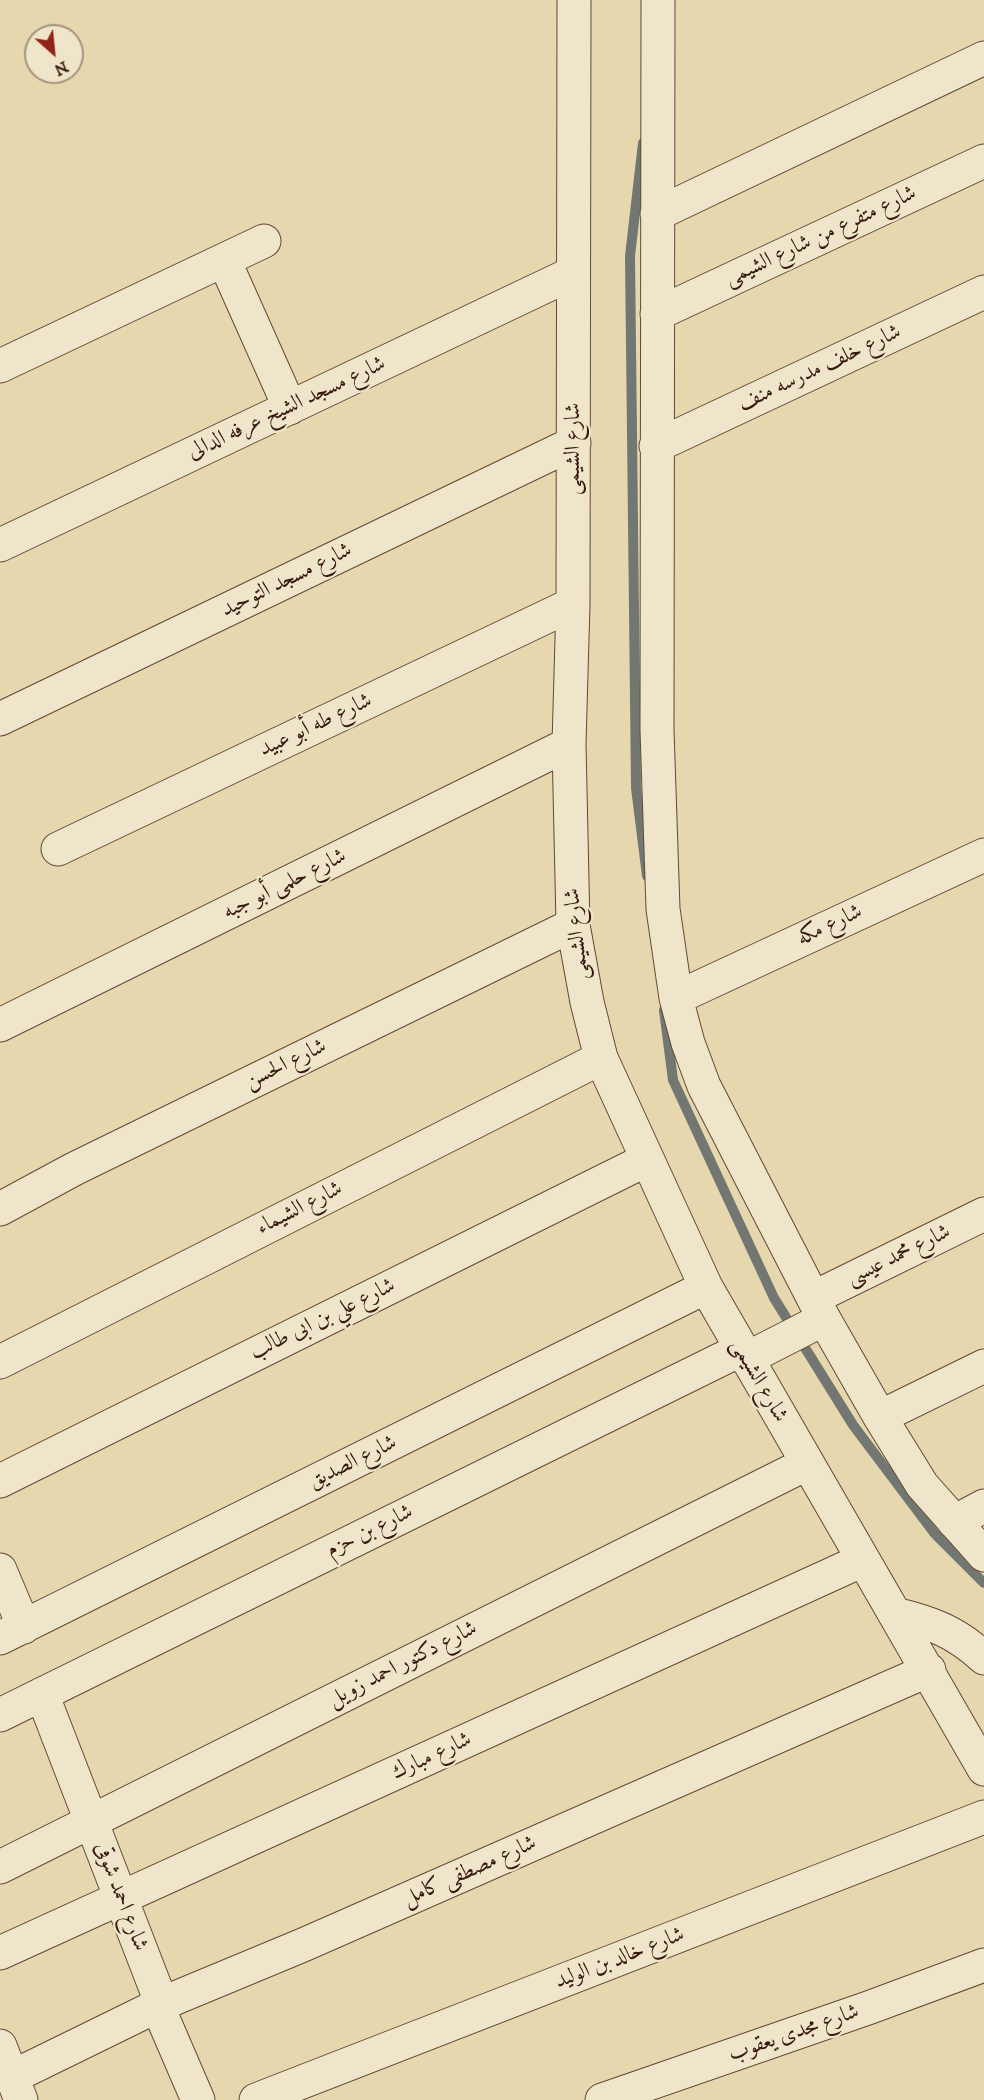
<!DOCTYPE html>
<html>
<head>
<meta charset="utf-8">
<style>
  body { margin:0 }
  #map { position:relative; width:984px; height:2100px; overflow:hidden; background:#e6d7ae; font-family:"IM FELL DW Pica",serif }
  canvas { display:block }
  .north { position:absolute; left:24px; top:24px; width:60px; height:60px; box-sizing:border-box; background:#efe5ca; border:2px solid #a5937e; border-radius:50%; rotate:153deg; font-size:16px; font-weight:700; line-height:24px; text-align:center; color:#37190d }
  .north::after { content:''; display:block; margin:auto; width:21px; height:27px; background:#8f2418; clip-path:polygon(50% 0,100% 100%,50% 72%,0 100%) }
</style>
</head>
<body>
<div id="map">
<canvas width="984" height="2100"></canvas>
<div class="north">N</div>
</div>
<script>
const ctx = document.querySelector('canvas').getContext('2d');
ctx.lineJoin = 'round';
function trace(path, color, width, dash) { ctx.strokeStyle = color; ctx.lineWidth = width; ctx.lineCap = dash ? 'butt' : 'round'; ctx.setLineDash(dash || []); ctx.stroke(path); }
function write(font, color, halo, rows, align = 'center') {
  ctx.font = font + ' "IM FELL DW Pica",Amiri,serif'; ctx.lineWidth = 4.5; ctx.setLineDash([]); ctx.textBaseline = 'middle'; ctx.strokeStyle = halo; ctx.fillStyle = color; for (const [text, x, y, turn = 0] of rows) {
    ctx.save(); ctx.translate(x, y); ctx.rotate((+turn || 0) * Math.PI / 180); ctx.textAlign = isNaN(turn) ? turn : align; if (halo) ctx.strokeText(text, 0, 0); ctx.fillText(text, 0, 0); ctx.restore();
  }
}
const stream = new Path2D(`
  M643,143L630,256L636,788L647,876
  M664,1010L673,1080L774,1298L853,1425L935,1534L984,1583`);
const street = new Path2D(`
  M574,0L573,604L569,744L573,925L587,1002L601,1058L706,1287L984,1769
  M658,0L657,730L663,909L676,998L688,1043L704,1086L824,1319L880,1417L922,1485L984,1555
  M657,214L984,58
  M224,260L290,408
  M657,314L984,161
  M0,366L264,241
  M656,446L984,292
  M0,545L573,273
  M0,719L574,443
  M58,849L573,604
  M676,998L984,855
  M0,1025L569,744
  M0,1209L74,1169L573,925
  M813,1298L984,1214
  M746,1359L824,1319
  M0,1362L601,1058
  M880,1417L984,1366
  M0,1481L646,1160
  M954,1522L984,1506
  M0,1570L24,1627
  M895,1614C932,1623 956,1632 984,1658
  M0,1638L706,1287
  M42,1694L156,1989L164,2021L198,2100
  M0,1715L740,1350
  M0,1867L806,1464
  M0,1953L863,1560
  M0,2046L21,2100
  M12,2077L161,2004L303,1945L929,1670
  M256,2100L984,1817
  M602,2100L868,2008L984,1965`);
const streetNames = [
  ["شارع متفرع من شارع الشيمى",821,237,-25],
  ["شارع خلف مدرسه منف",820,369,-25],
  ["شارع مسجد الشيخ عرفه الدالى",287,409,-25],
  ["شارع الشيمى",574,449,-90],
  ["شارع مسجد التوحيد",287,581,-26],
  ["شارع طه أبو عبيد",316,726,-25],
  ["شارع حلمى أبو جبه",285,885,-26],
  ["شارع مكه",830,926,-25],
  ["شارع الشيمى",578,934,-96],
  ["شارع الحسن",286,1065,-26],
  ["شارع الشيماء",300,1209,-27],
  ["شارع محمد عيسى",899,1256,-26],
  ["شارع علي بن ابى طالب",323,1320,-26],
  ["شارع الشيمى",758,1381,60],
  ["شارع الصديق",353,1463,-26],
  ["شارع بن حزم",370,1532,-26],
  ["شارع دكتور احمد زويل",403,1665,-27],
  ["شارع مبارك",432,1757,-25],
  ["شارع مصطفى كامل",470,1872,-24],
  ["شارع احمد شوقى",120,1897,69],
  ["شارع خالد بن الوليد",620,1959,-21],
  ["شارع مجدى يعقوب",794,2034,-19]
];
trace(stream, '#727871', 10);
trace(street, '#634835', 35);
trace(street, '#efe5ca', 33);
write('22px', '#37190d', '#efe5ca', streetNames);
</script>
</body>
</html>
